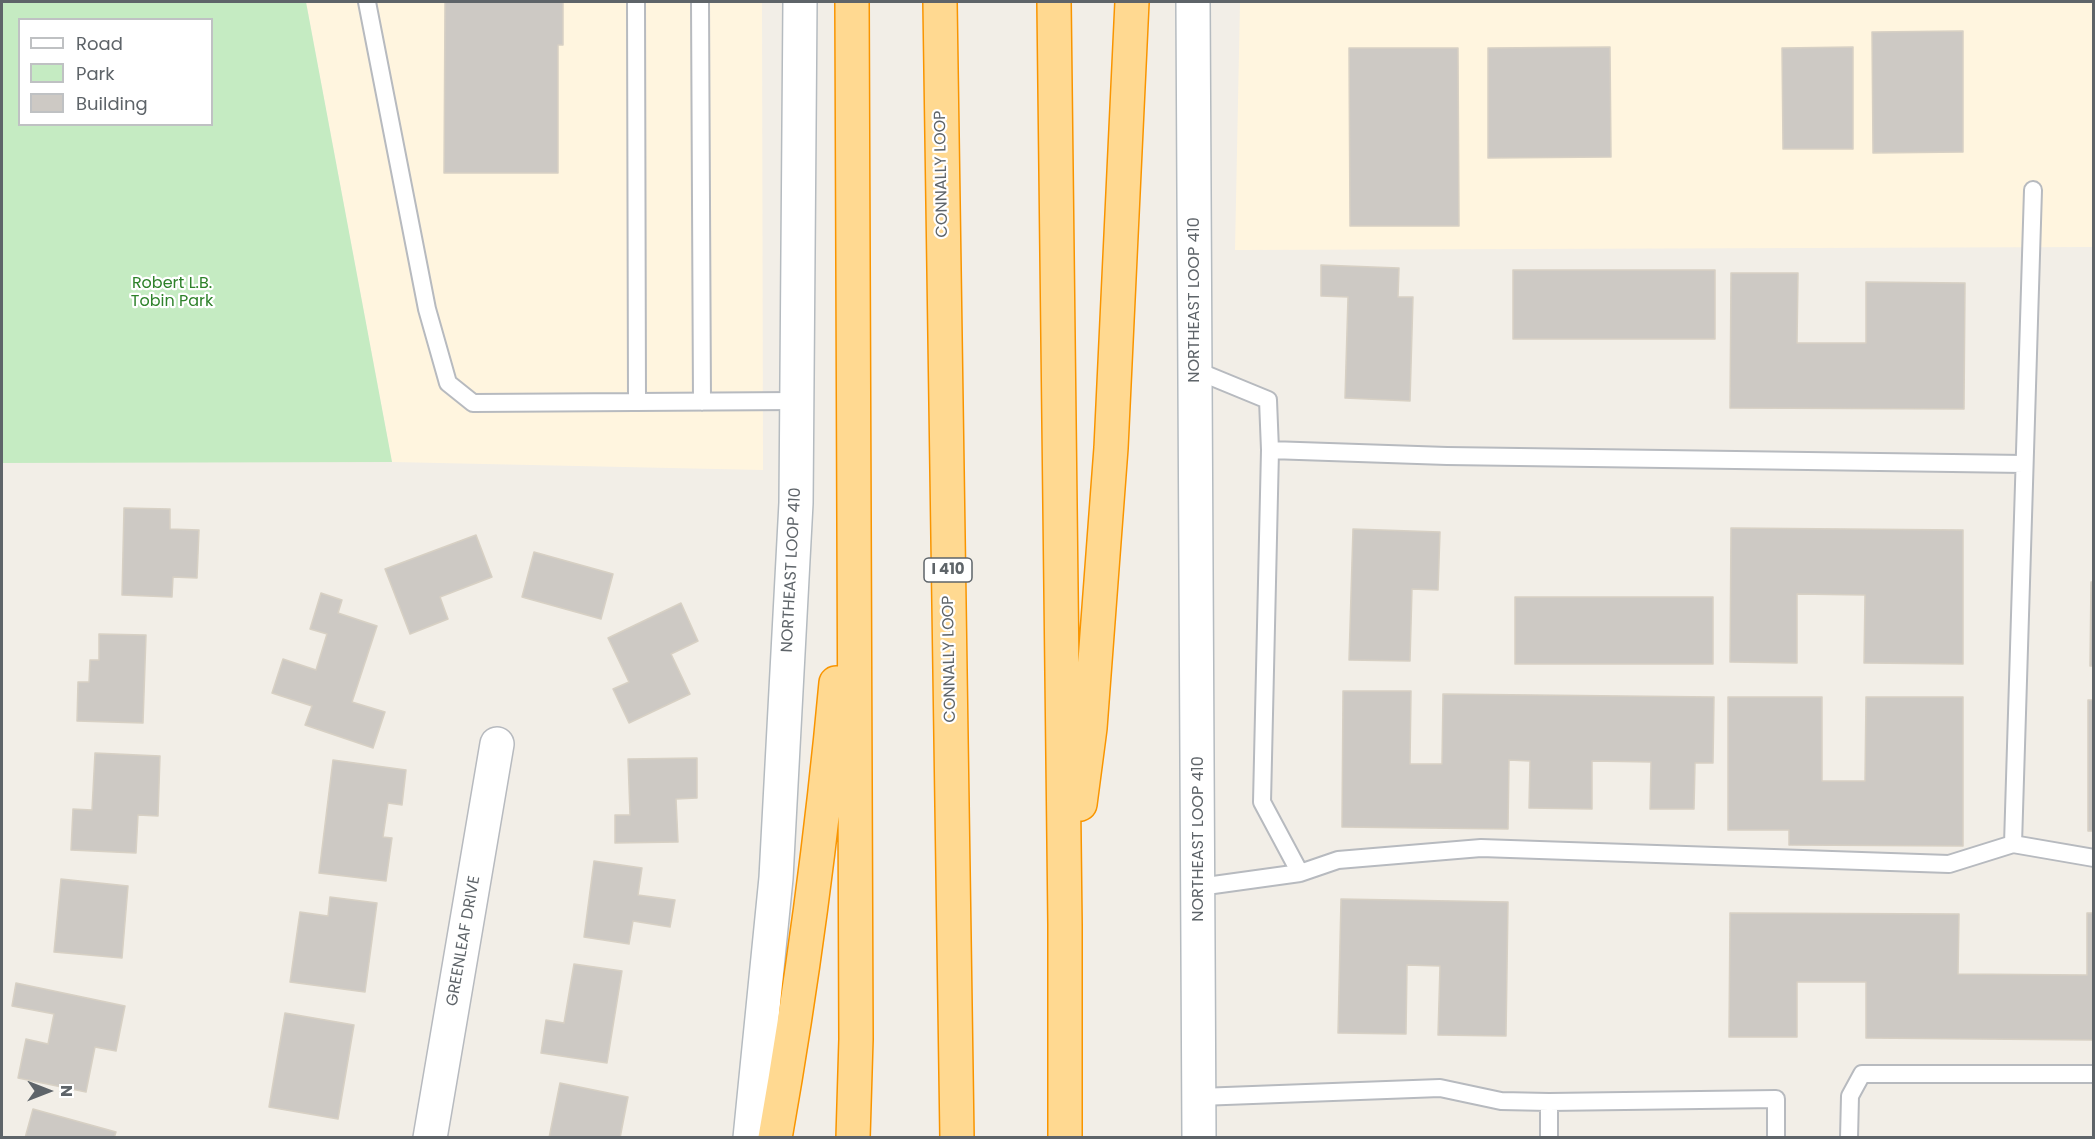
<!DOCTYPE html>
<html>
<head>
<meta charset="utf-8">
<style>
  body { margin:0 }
  #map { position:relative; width:2095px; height:1139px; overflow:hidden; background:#f2eee7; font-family:Poppins,sans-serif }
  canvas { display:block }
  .frame { position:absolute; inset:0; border:3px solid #5e6469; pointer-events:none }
  .legend { position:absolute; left:18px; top:18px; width:195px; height:108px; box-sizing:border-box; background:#fff; border:2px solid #bfc1c3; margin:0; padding:8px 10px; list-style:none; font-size:18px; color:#5e6469 }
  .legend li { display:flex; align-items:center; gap:12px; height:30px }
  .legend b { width:30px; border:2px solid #bfc1c3 }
  .north { position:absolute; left:18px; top:1061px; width:60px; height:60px; -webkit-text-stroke:4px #fff; paint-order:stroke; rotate:90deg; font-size:16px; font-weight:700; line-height:24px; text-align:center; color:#5e6469 }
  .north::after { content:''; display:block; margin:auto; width:21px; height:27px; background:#5e6469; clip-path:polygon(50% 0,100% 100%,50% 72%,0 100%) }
</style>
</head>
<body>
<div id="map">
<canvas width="2095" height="1139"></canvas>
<div class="frame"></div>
<ul class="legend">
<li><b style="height:8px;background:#fff"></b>Road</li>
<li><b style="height:16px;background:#c5ebc2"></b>Park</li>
<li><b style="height:16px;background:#cdc9c4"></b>Building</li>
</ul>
<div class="north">N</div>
</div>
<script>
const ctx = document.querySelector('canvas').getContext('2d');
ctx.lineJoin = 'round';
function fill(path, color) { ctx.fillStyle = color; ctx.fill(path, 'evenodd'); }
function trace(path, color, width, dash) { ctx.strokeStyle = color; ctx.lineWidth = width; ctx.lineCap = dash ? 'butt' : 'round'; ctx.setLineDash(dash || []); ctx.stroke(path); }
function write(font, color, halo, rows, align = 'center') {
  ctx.font = font + ' Poppins,sans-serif'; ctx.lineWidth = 4.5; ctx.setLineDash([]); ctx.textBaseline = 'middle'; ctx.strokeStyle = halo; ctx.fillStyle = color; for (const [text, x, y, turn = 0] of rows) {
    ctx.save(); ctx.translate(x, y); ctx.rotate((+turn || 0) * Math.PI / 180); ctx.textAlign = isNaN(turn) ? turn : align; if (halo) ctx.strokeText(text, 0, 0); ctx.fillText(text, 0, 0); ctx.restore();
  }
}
const commercial = new Path2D(`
  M306,2H762L763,470L392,462Z
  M1240,2H2093V247L1235,250Z`);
const green = new Path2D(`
  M2,2H306L392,462L2,463ZM20,20H212V124H20Z`);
const building = new Path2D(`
  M445,2H563V45H558V173H444Z
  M1963,31V152L1873,153L1872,32Z
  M1610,47L1611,157L1488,158V48Z
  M1853,47V149H1783L1782,48Z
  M1349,48H1458L1459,226H1350Z
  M1321,265L1399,268L1398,297H1413L1410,401L1345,398L1348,297L1321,296Z
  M1513,270H1715V339H1513Z
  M1731,273H1798L1797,343H1866V282L1965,283L1964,409L1730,408Z
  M124,508L170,509V529L199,530L197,578L173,577L172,597L122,595Z
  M1731,528L1963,530V664L1864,663L1865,595L1797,594V663L1730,662Z
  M1353,529L1440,532L1438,590L1412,589L1410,661L1349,660Z
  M476,535L492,577L440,597L448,619L410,634L385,569Z
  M534,552L613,574L601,619L522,597Z
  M2091,582H2094V666H2090Z
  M321,593L342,600L338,613L377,626L352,702L385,712L373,748L305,725L312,706L272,693L283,659L316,670L327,634L310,629Z
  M1515,597H1713V664H1515Z
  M681,603L698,641L671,654L690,694L629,723L613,689L629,682L608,638Z
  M99,634L146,635L143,723L77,721L78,682H89L90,660H99Z
  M1343,691H1411L1410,764H1442L1443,694L1714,697L1713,763H1695L1694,809H1650L1651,762L1592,761V809L1529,808L1530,761L1509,760L1508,829L1342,827Z
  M1728,697H1822V781H1865L1866,697H1963V846L1789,845V830H1728Z
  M2088,700H2094V831H2088Z
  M95,753L160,756L158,816L138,815L136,853L71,850L73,809L92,810Z
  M697,758V798L676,799L678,842L615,843V815H630L628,759Z
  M333,760L406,770L402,805L388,803L383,837L392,838L386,881L319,873Z
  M594,861L642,868L638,895L675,900L670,927L633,921L629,944L584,937Z
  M61,879L128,886L122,958L54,952Z
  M330,897L377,903L365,992L290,982L300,912L328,916Z
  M1341,899L1508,902L1506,1036L1438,1035L1440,966L1407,965L1406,1034L1338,1033Z
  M1730,913L1959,914L1958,974L2087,975V913H2094V1040L1866,1038V982H1797V1037H1729Z
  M574,964L622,971L607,1063L541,1053L546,1020L564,1023Z
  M16,983L125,1006L116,1051L95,1047L86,1092L18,1078L26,1039L48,1044L54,1014L12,1006Z
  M285,1013L354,1025L338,1119L269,1107Z
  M560,1083L628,1097L620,1138H549Z
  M33,1109L116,1132L114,1138H25Z`);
const service = new Path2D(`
  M367,2L427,309L448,383L473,403L796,401
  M636,2L637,402
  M700,2L702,402
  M1195,370L1268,400L1270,450
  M2013,844L2033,190
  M1300,873L1262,802L1270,450L1447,456L2024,464
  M1199,887L1300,873L1338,860L1481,848L1949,864L2013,844L2094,858
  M1199,1097L1440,1088L1501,1101L1549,1102
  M1549,1138V1102L1776,1099V1138
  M1849,1138L1850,1096L1862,1074H2094`);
const minor = new Path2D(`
  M430,1138L497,744`);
const secondary = new Path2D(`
  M1193,2L1199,1138
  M750,1138L776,878L796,503L800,2`);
const motorway = new Path2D(`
  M852,2L856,1039L853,1138
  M940,2L957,1138
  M1054,2L1065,925V1138
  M1080,804L1090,728L1111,448L1132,2
  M775,1138C802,985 822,836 836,683`);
const shields = [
  [948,570,48]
];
const shieldNames = [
  ["I 410",948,570]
];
const streetNames = [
  ["CONNALLY LOOP",942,174,-91],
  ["NORTHEAST LOOP 410",1195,300,-90],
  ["NORTHEAST LOOP 410",792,570,-87],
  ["CONNALLY LOOP",950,659,-91],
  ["NORTHEAST LOOP 410",1199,839,-90],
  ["GREENLEAF DRIVE",464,941,-80]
];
const parkNames = [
  ["Robert L.B.",172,284],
  ["Tobin Park",172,302]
];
fill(commercial, '#fff5df');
fill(green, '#c5ebc2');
fill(building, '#cdc9c4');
trace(building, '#d7d0c4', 1.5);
trace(service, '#b7babf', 20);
trace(minor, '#b7babf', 36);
trace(secondary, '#b5bbc0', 36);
trace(motorway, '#f99500', 36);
trace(service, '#fff', 16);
trace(minor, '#fff', 33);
trace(secondary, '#fff', 33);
trace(motorway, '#ffd991', 33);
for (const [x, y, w] of shields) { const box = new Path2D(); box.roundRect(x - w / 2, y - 12, w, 24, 4.5); ctx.fillStyle = '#fff'; ctx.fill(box); trace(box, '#5e6469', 1.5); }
write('bold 15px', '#5e6469', null, shieldNames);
write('16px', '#5e6469', '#fff', streetNames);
write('16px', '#2f822b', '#fff', parkNames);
</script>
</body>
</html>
